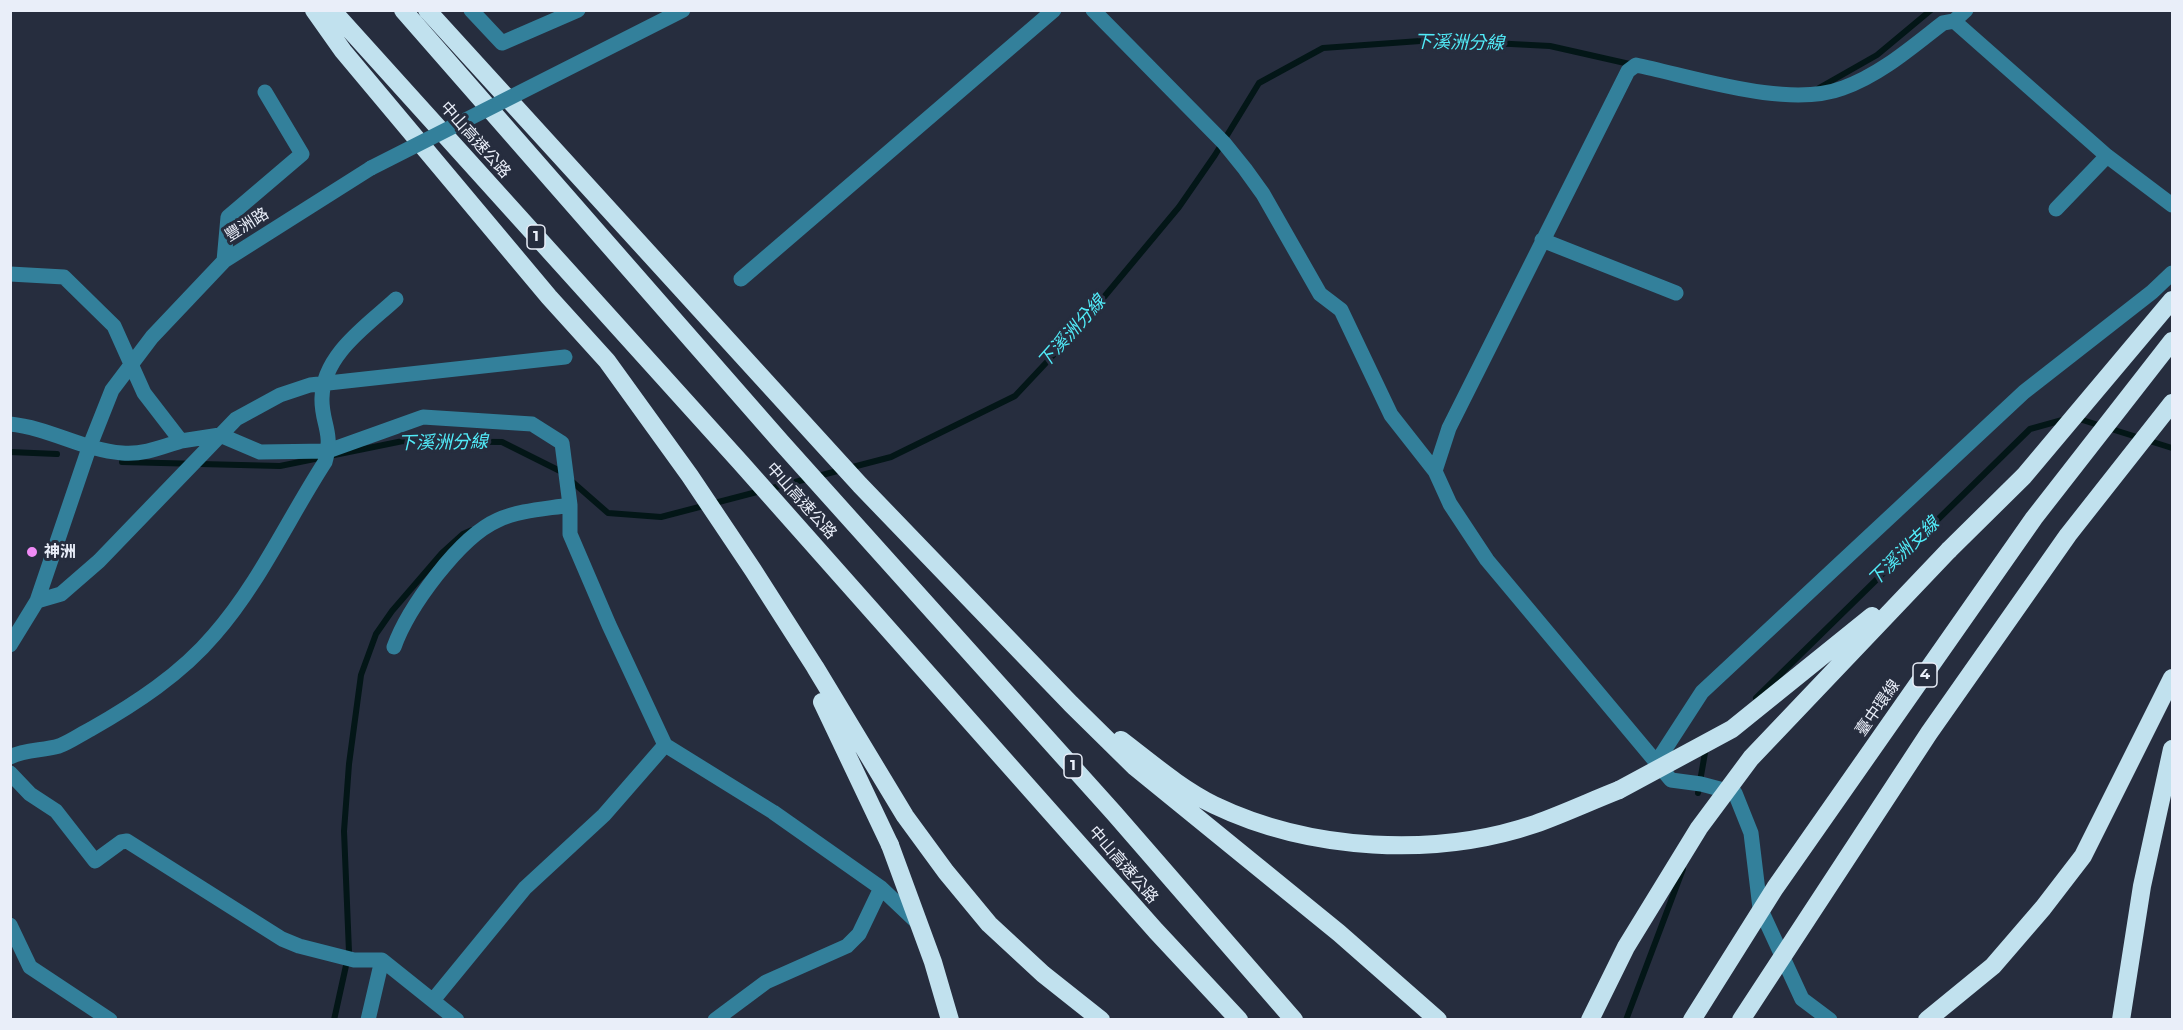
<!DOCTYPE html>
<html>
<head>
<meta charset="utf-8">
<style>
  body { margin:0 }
  #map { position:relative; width:2183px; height:1030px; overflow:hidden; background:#262d3e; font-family:Montserrat,sans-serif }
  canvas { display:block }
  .frame { position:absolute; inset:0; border:12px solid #e9eef9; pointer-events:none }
</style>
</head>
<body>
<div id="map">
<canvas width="2183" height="1030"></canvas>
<div class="frame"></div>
</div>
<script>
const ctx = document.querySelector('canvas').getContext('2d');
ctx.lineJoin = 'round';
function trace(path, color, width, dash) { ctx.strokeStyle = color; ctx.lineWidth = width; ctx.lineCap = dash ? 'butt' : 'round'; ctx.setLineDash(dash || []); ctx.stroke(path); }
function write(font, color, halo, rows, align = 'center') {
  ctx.font = font + ' Montserrat,"Noto Sans TC",sans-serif'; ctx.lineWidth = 6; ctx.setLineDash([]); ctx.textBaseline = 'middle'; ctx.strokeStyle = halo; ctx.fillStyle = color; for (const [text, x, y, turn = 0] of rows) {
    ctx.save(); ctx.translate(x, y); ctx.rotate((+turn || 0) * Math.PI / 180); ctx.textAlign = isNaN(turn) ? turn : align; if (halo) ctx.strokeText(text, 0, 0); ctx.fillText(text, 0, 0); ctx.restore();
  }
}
const stream = new Path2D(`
  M1819,88L1877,55L1931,10
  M2076,418L2172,448
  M10,452L57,454
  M122,462L280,466L403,441L502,442L560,471L608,513L661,517L891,457L1015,396L1074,333L1179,207L1215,155L1259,83L1323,48L1434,40L1550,46L1634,65
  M1756,698L2030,429L2066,419
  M1698,793L1706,747
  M334,1020L349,952L344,831L349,764L361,675L376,634L392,611L442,553L463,534L472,530
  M1626,1020L1683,869`);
const minor = new Path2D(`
  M471,10L502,43L578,10
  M1093,10L1224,143L1245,169L1263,194L1320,294L1341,310L1391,415L1435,471L1450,504L1487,560L1671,780L1701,784L1735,793L1751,833L1760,908L1802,999L1830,1020
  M1954,21L2107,156L2172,205
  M2056,209L2107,156
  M1542,240L1676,293
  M224,261L228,217L302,154L265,92
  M10,274L64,277L114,326L144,393L181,441L220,435L260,452L328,451L423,417L532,424L562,443L570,505
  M741,279L1054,10
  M10,424C50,428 83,450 122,453C143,455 162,447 181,441
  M1435,471L1449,428L1628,71L1636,65C1694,77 1788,109 1843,88C1880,75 1912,47 1943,23L1954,21L1966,10
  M37,601L61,594L99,561L236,419L280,395L310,385L565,357
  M10,645L37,601L89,448L112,390L152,337L224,261L371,168
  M394,647C408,608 459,537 498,520C520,510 546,509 570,505V534L609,625L665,745L773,812L881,888L919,924
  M10,757C26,749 42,751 59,746C70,742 81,734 91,729C135,704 181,674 214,635C259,584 288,519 325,462C334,432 321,423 322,398C323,354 368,325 396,299
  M1656,763L1702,692L2024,392L2152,292L2172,273
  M10,773L30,794L56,811L95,861L121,842L127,841L282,939L299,946L354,960H382L457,1020
  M10,925L30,967L110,1020
  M434,999L525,888L604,815L665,745
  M368,1020L382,960
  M715,1020L766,982L847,946L859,934L881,888`);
const highway = new Path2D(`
  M314,10L343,51L549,297L607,361L690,476L753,570L815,667L905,816L946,872L989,924L1043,974L1101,1020
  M332,10L741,463L1156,931L1239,1020
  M403,10L781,442L1114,813L1294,1020
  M427,10L860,485L1071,704L1135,767L1339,933L1438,1020
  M1949,550L2024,476L2172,300
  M822,702L890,845
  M1121,740C1150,762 1181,789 1214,805C1310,851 1435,858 1535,824C1563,814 1591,801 1619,790
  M1927,1020L1993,966L2043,908L2083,856L2172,678
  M2121,1020L2142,886L2172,749`);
const minorBridge = new Path2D(`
  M371,168L683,10`);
const highwayBridge = new Path2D(`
  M1619,790L1732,729L1872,616
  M890,845L933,962L950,1020
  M1590,1020L1626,947L1699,828L1751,758L1949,550
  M1692,1020L1775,888L2034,518L2172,341
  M1741,1020L1929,733L2068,535L2172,403`);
const markers = [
  [32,552,6,"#f08bf6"]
];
const shields = [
  [536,237,18],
  [1925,675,24],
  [1073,766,18]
];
const shieldNames = [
  ["1",536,237],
  ["4",1925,675],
  ["1",1073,766]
];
const streetNames = [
  ["中山高速公路",475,140,48],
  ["豐洲路",247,225,-32],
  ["中山高速公路",801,501,48],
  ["臺中環線",1878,708,-55],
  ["中山高速公路",1123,865,49]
];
const poiNames = [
  ["神洲",44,552]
];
const waterNames = [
  ["下溪洲分線",1459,43,1],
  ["下溪洲分線",1072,332,-48],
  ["下溪洲分線",443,443,-1],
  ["下溪洲支線",1904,552,-44]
];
trace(stream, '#031617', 6);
trace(minor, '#33809b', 15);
trace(highway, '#c1e1ee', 18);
trace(minorBridge, '#33809b', 15);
trace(highwayBridge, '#c1e1ee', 18);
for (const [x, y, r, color] of markers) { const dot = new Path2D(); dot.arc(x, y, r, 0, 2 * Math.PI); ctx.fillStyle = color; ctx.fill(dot); trace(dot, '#262d3e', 2); }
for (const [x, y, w] of shields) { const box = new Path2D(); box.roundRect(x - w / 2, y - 12, w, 24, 4.5); ctx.fillStyle = '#262d3e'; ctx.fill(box); trace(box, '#e9eef9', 1.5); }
write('bold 15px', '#e9eef9', null, shieldNames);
write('16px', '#e9eef9', '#262d3e', streetNames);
write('bold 16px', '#e9eef9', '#262d3e', poiNames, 'left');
write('italic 18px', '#51ebf8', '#262d3e', waterNames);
</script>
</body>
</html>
